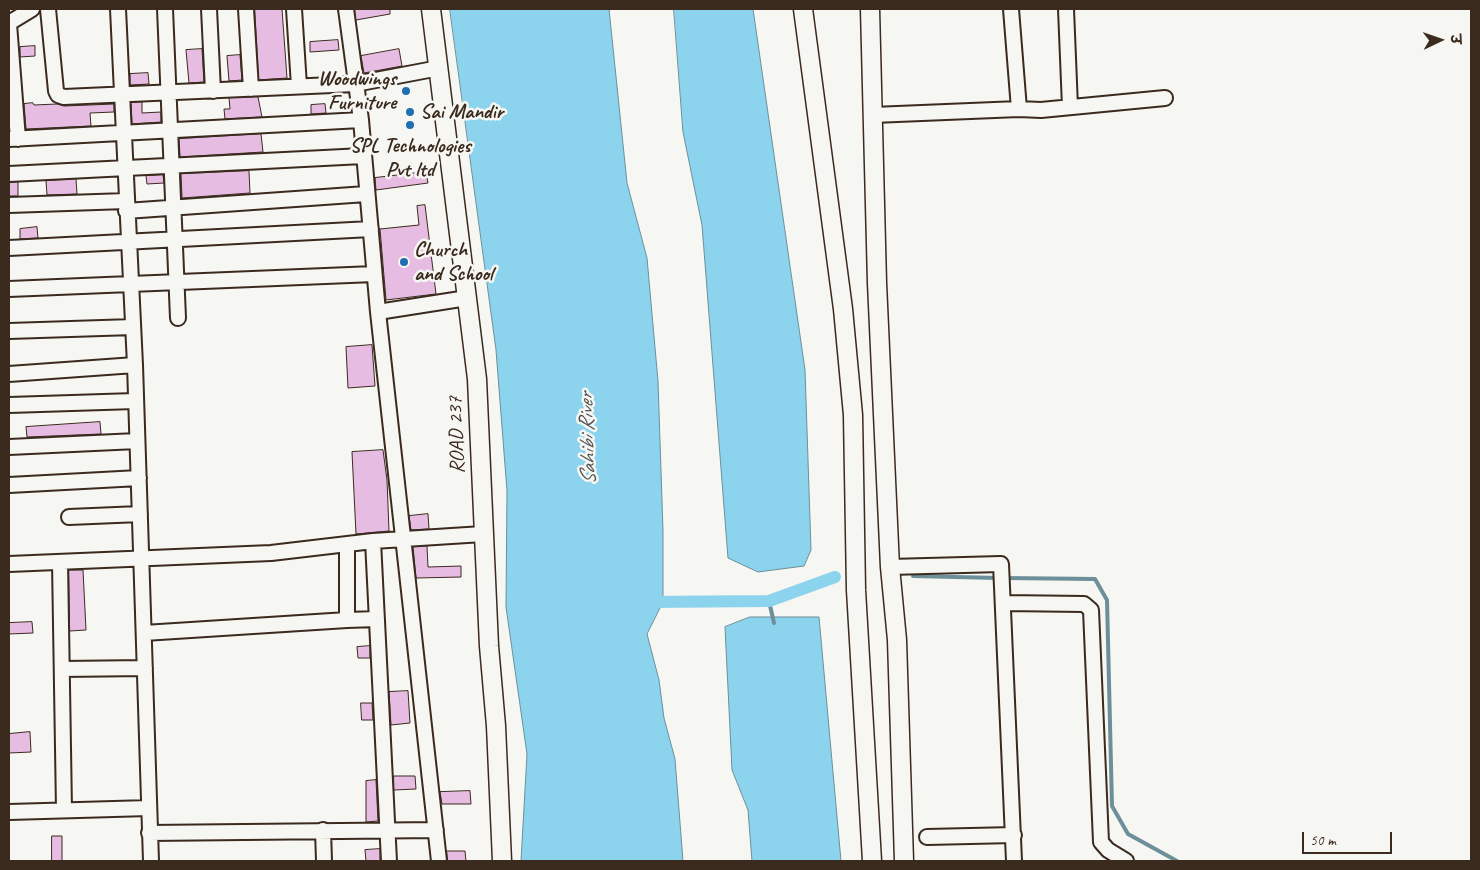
<!DOCTYPE html>
<html>
<head>
<meta charset="utf-8">
<style>
  body { margin:0 }
  #map { position:relative; width:1480px; height:870px; overflow:hidden; background:#f6f6f2; font-family:Caveat,"Playpen Sans Deva",sans-serif }
  canvas { display:block }
  .frame { position:absolute; inset:0; border:10px solid #3b2a1e; pointer-events:none }
  .north { position:absolute; left:1415px; top:15px; width:50px; height:50px; -webkit-text-stroke:4px #f6f6f2; paint-order:stroke; rotate:87deg; font-size:14px; font-weight:700; line-height:20px; text-align:center; color:#3b2a1e }
  .north::after { content:''; display:block; margin:auto; width:18px; height:22px; background:#3b2a1e; clip-path:polygon(50% 0,100% 100%,50% 72%,0 100%) }
  .scale { position:absolute; left:1302px; top:832px; width:90px; height:22px; box-sizing:border-box; border:2px solid #3b2a1e; border-top:0; padding-left:6px; font-size:15px; line-height:18px; white-space:nowrap; color:#3b2a1e; -webkit-text-stroke:4px #f6f6f2; paint-order:stroke }
</style>
</head>
<body>
<div id="map">
<canvas width="1480" height="870"></canvas>
<div class="frame"></div>
<div class="north">उ</div>
<div class="scale">50 m</div>
</div>
<script>
const ctx = document.querySelector('canvas').getContext('2d');
ctx.lineJoin = 'round';
function fill(path, color) { ctx.fillStyle = color; ctx.fill(path, 'evenodd'); }
function trace(path, color, width, dash) { ctx.strokeStyle = color; ctx.lineWidth = width; ctx.lineCap = dash ? 'butt' : 'round'; ctx.setLineDash(dash || []); ctx.stroke(path); }
function write(font, color, halo, rows, align = 'center') {
  ctx.font = font + ' Caveat,sans-serif'; ctx.lineWidth = 5; ctx.setLineDash([]); ctx.textBaseline = 'middle'; ctx.strokeStyle = halo; ctx.fillStyle = color; for (const [text, x, y, turn = 0] of rows) {
    ctx.save(); ctx.translate(x, y); ctx.rotate((+turn || 0) * Math.PI / 180); ctx.textAlign = isNaN(turn) ? turn : align; if (halo) ctx.strokeText(text, 0, 0); ctx.fillText(text, 0, 0); ctx.restore();
  }
}
const water = new Path2D(`
  M450,9H609L627,183L647,258L658,381L663,531V602L647,634L659,680L664,718L675,759L683,861H521L527,754L506,607L507,491L496,350Z
  M674,9H753L805,370L811,550L804,566L758,572L728,558L702,225L683,132Z
  M750,617H819L841,861H752L748,810L732,770L725,627Z`);
const stream = new Path2D(`
  M913,576L998,578
  M1005,578L1095,579L1107,600L1112,806L1128,834L1177,861
  M769,601L774,623`);
const canal = new Path2D(`
  M647,602L769,601L835,577`);
const building = new Path2D(`
  M255,9H282L287,78L259,80Z
  M355,9H390V14L356,20Z
  M338,40L339,50L310,52V42Z
  M35,46V56L20,57V47Z
  M202,49L204,82L189,83L186,50Z
  M399,49L402,66L364,73L361,56Z
  M240,55L242,80L229,81L227,56Z
  M148,73L149,84L130,85V74Z
  M258,97L262,117L225,119L224,109H230L229,98Z
  M142,102V113L161,112V122L132,124L131,103Z
  M33,103L34,105L57,104L64,106L114,104V112L90,113L91,126L26,129L24,104Z
  M325,104L326,113L311,114V105Z
  M261,134L263,152L180,157L179,139Z
  M249,171L250,193L182,198L181,174Z
  M426,172L428,183L376,190L375,178Z
  M163,175L164,183L147,184L146,176Z
  M76,179L77,194L47,195L46,181Z
  M18,182V196H9V183Z
  M425,205L436,294L386,300L380,229L419,225L417,206Z
  M37,227L38,238L20,239V229Z
  M372,345L375,386L348,388L346,347Z
  M100,422L101,434L27,437L26,427Z
  M383,450L387,480L389,531L356,534L352,452Z
  M428,514L429,529L411,530L409,516Z
  M427,546L428,567L461,566V577L416,578L413,547Z
  M69,570H83L86,630L70,631Z
  M32,622L33,633L9,634V623Z
  M370,646V658H358L357,647Z
  M408,691L410,723L391,725L389,692Z
  M361,703H372L373,720H362Z
  M30,732L31,752L9,753V734Z
  M394,776H415L416,789L394,790Z
  M376,780L378,821L366,822V781Z
  M470,791L471,804H442L440,792Z
  M52,836H62V861H52Z
  M380,849V861H366L365,850Z
  M447,851H465L466,861H448Z`);
const minor = new Path2D(`
  M48,9L56,91L58,95L64,97L355,84L439,68
  M118,9L135,365L151,861
  M165,9L178,318
  M209,9L213,91
  M246,9L251,89
  M294,9L299,86
  M346,9L361,120L378,312L439,861
  M1011,9L1019,109L1041,110L1165,98
  M1066,9L1070,107
  M9,23L32,9
  M9,24L18,139
  M873,115L1019,109
  M9,139L361,120
  M9,174L363,156
  M9,205L126,201
  M126,211L366,194
  M9,248L371,229
  M9,289L374,274
  M378,312L467,298
  M9,331L133,327
  M9,374L135,365
  M9,405L135,401
  M9,447L137,441
  M9,485L139,478
  M69,517L140,514
  M373,541L389,861
  M60,562L64,810
  M9,564L271,553L373,541L483,534
  M890,567L1001,564L1014,861
  M1004,603L1084,604L1091,610L1101,842L1108,850L1126,861
  M347,620L377,619
  M144,633L347,620V544
  M62,669L145,668
  M9,812L149,808
  M323,830L324,861
  M149,833L436,830
  M927,837L1014,835`);
const tertiary = new Path2D(`
  M431,9L477,379L489,646L496,726L502,861
  M803,9L843,309L853,415L856,590L872,861
  M870,9L877,283L890,567L897,640L904,861`);
const markers = [
  [406,91,5,"#1f6fb2"],
  [410,112,5,"#1f6fb2"],
  [410,125,5,"#1f6fb2"],
  [404,262,5,"#1f6fb2"]
];
const poiNames = [
  ["Woodwings",396,79,"right"],
  ["Furniture",396,103,"right"],
  ["Sai Mandir",420,112],
  ["SPL Technologies",410,146,"center"],
  ["Pvt ltd",410,170,"center"],
  ["Church",414,250],
  ["and School",414,274]
];
const streetNames = [
  ["ROAD 237",457,435,-92]
];
const waterNames = [
  ["Sahibi River",588,439,-92]
];
fill(water, '#8cd3ed');
trace(water, '#6c8f9a', 1);
trace(stream, '#6c8f9a', 4);
trace(canal, '#8cd3ed', 12);
fill(building, '#e7bce2');
trace(building, '#3b2a1e', 1);
trace(minor, '#3b2a1e', 18);
trace(tertiary, '#3b2a1e', 21);
trace(minor, '#f6f6f2', 14);
trace(tertiary, '#f6f6f2', 18);
for (const [x, y, r, color] of markers) { const dot = new Path2D(); dot.arc(x, y, r, 0, 2 * Math.PI); ctx.fillStyle = color; ctx.fill(dot); trace(dot, '#f6f6f2', 2); }
write('bold 21px', '#3b2a1e', '#f6f6f2', poiNames, 'left');
write('21px', '#3b2a1e', '#f6f6f2', streetNames);
write('italic 22px', '#4f5452', '#f6f6f2', waterNames);
</script>
</body>
</html>
